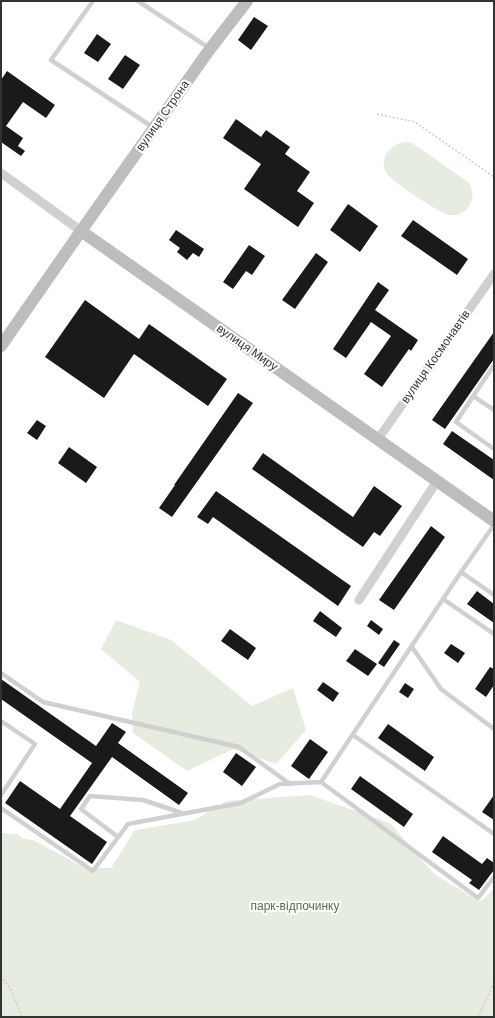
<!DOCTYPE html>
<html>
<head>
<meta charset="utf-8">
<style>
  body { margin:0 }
  #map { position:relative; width:495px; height:1018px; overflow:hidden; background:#fff; font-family:Helvetica,sans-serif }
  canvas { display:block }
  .frame { position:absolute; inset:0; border:2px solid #333; pointer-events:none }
</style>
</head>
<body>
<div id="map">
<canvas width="495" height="1018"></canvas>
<div class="frame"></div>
</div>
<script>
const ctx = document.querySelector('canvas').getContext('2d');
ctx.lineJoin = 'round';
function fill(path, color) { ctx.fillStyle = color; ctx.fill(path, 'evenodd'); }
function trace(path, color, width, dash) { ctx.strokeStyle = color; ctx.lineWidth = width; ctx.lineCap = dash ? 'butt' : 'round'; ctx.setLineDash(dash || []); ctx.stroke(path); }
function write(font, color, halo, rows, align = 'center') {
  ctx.font = font + ' Helvetica,sans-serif'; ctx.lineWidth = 4; ctx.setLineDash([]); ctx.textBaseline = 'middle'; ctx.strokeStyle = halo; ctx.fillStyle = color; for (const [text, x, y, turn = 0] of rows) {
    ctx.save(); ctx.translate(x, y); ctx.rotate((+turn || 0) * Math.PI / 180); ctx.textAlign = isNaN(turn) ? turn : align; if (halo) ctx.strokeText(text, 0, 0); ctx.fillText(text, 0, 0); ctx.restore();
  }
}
const green = new Path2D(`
  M405,142L412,143L468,182C473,189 474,197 470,205C466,212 458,216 449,215C441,214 393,182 388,175C377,161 389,144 405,142Z
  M116,620L171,640L252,706L293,688L306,730L276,764L233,749L187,771L133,733L132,713L140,682L101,649Z
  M310,795L390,823L434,874L479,901L484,899L494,888V1017H1V833L17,834L24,839L33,840L85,868H111L135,830L195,820L226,801Z`);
const building = new Path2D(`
  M254,17L268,26L251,50L238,40Z
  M97,34L111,44L98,62L84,53Z
  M125,55L140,65L123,89L108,79Z
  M7,71L55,105L46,118L23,102L6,126L23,138L18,146L25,151L21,156L1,142V80Z
  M236,119L261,137L266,130L290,147L285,154L310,172L297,191L314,203L298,227L244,189L261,164L223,138Z
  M348,204L378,226L360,252L330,230Z
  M413,220L468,259L457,275L401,236Z
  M176,230L204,249L199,257L193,253L187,260L177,252L180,248L169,240Z
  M249,245L265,256L252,275L246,271L233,289L223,282Z
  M316,253L328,262L295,309L282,300Z
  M378,282L389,290L375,310L418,340L411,351L409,349L382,387L364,374L391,336L371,322L346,358L333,349Z
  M85,300L139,339L149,324L227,379L208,406L134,354L104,398L45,357Z
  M494,332V359L445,429L432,420Z
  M238,393L253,403L172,517L159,508L175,485H174Z
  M37,420L46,426L37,440L27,433Z
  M452,431L494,460V480L443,444Z
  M69,447L97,467L86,483L58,463Z
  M263,453L353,517L374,486L402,506L380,536L374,532L363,547L252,469Z
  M216,491L351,586L338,606L213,517L208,524L197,517Z
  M431,526L445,537L394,610L379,600Z
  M477,591L494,604V623L467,604Z
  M320,611L342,628L336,637L313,621Z
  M371,620L383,629L379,635L367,626Z
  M230,629L256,648L248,660L221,641Z
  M394,640L400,644L384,667L378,663Z
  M451,644L465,653L458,663L444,653Z
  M355,649L377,664L368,676L346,661Z
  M490,667L494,669V685L486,697L475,689Z
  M1,679L96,746L112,723L126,732L118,743L188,793L179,805L112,757L70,816L107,842L92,864L5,803L20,781L60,809L92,763L1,699Z
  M323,682L339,693L333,702L317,690Z
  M405,683L414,689L408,698L399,692Z
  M388,724L434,757L425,771L378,738Z
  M310,739L328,752L309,779L291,766Z
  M236,753L256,767L242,786L223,772Z
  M360,776L413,814L404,827L351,789Z
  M494,795V820L482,812Z
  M443,836L482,864L487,858L494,863V870L479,890L469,883L472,880L432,852Z`);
const path = new Path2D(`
  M377,114L415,122L494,177
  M1,976L11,990L22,1017
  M478,1017L494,982`);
const lane = new Path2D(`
  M93,1L51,60L154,128
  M138,1L209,48
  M494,365L456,422L494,449
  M473,396L494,410
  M461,572L494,595
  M443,599L494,634
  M412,647L441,689L494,729
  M1,673L43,702L239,747L290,784
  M1,721L35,744L1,795
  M353,735L494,834
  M321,782L461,572L494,525
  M1,808L93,871L128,824L241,803L280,784L321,782L478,898L494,877
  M118,837L81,809L90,796L143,800L182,813`);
const street = new Path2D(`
  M1,173L81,231
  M378,439L494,274
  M359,600L437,481`);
const secondary = new Path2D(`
  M81,231L494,521
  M1,346L81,231L210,49L247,1`);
const streetNames = [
  ["вулиця Строна",163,116,-55],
  ["вулиця Миру",247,348,35],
  ["вулиця Космонавтів",436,357,-55]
];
const parkNames = [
  ["парк-відпочинку",295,907]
];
fill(green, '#e6ecdf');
fill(building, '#1a1a1a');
trace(path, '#cdcdcd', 1.5, [2, 2]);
trace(lane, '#d0d0d0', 4.5);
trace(street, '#d0d0d0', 9);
trace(secondary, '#bdbdbd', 12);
write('12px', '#333', '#fff', streetNames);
write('12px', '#56703f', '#fff', parkNames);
</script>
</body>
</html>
